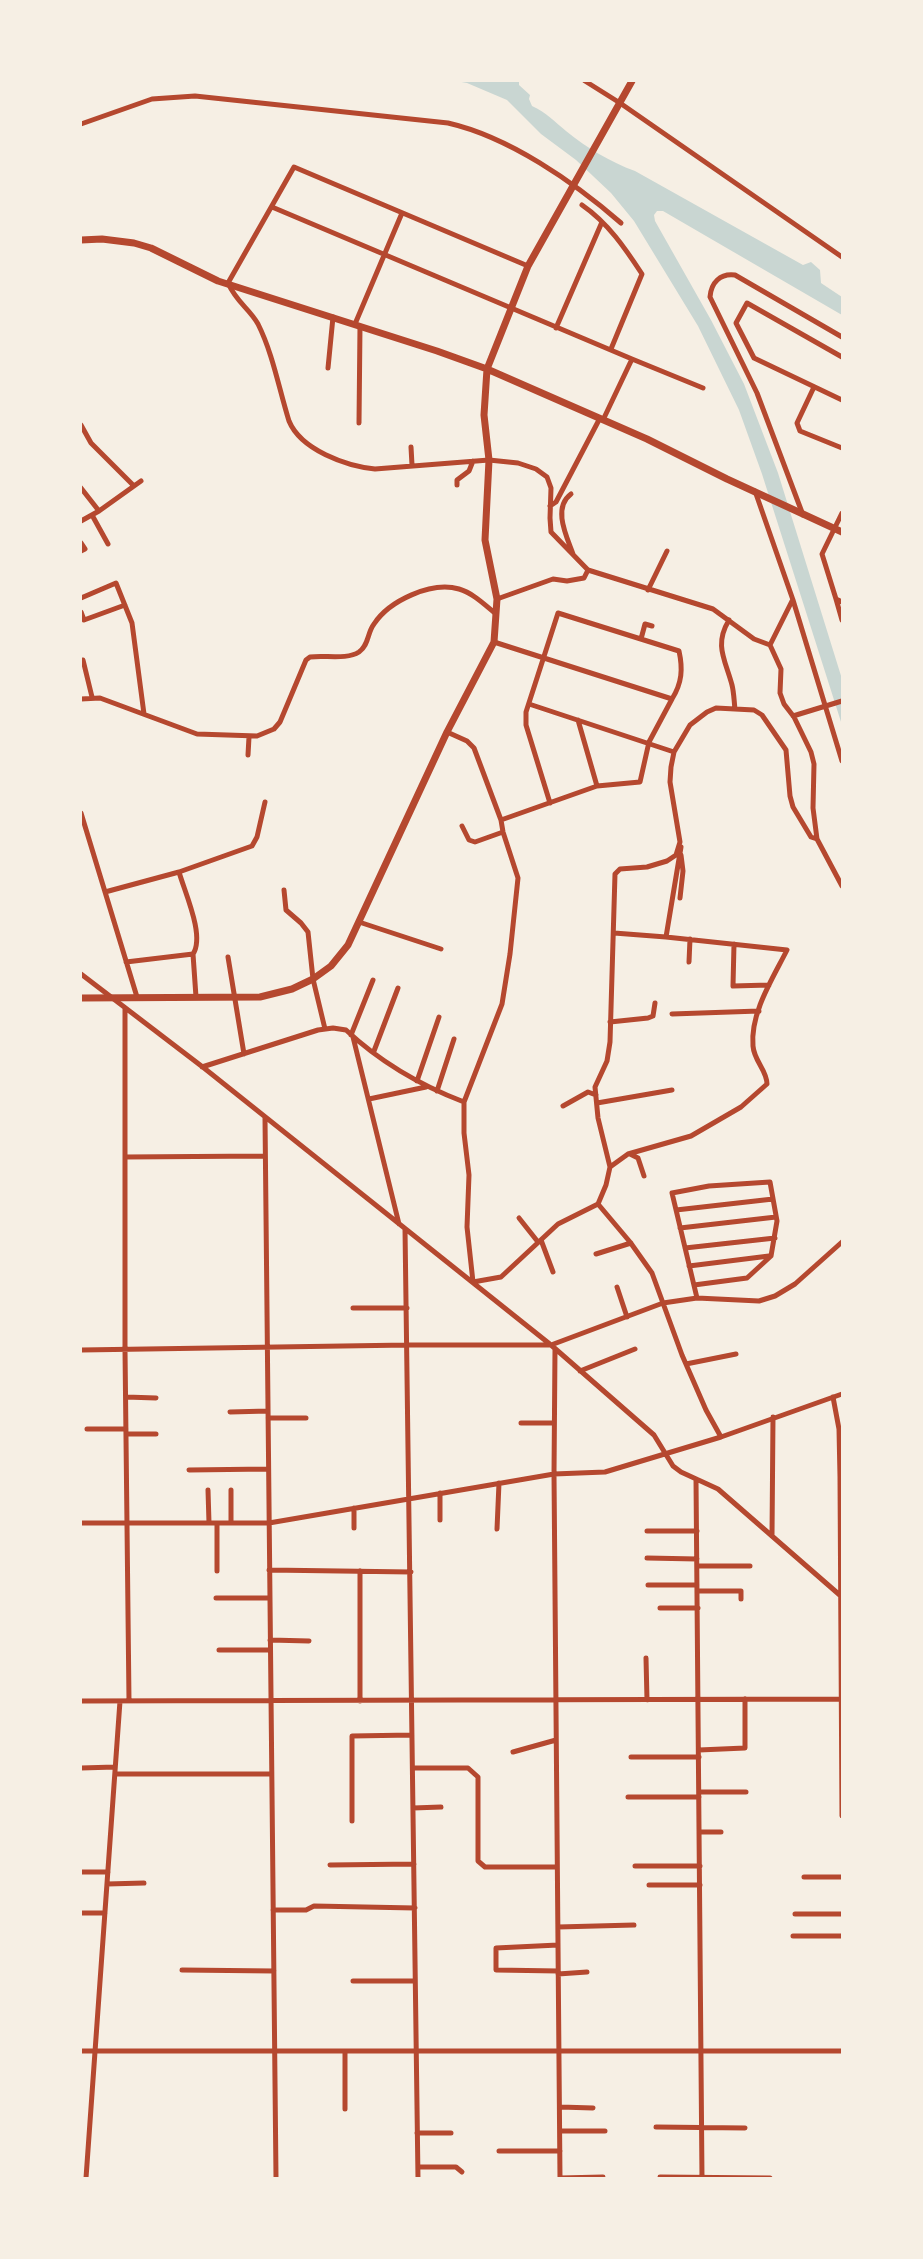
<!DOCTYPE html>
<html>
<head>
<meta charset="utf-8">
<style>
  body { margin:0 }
  #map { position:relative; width:923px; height:2259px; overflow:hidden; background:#f6efe4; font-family:"PT Sans",sans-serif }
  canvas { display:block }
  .frame { position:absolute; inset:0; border:82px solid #f6efe4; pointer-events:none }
</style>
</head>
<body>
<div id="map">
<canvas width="923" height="2259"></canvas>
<div class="frame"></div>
</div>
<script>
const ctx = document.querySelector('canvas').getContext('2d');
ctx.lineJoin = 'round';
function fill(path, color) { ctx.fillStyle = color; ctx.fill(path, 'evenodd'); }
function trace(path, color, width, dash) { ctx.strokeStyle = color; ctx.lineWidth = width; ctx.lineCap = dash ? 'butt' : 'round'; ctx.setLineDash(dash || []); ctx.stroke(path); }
const water = new Path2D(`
  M456,81H519V85L530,95L529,99L532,106C546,112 555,122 566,131C587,148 610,162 635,171L803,265L811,262L820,270L821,283L842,297V315L663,211H657L654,215L655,221L711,320L744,384L778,473L842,679V725L762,474L739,410L698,326L634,221L611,193L576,160L541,134L507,100L467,83Z`);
const minor = new Path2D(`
  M585,81L620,103L842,257
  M81,124L152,99L195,96L448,123C509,137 574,182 621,223
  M582,205C608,223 625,248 642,274L611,349
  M272,207L632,359L603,420
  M528,266L294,167L228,283C237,303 249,308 258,324C273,354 279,389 289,421C301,450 346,466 375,469L489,460L518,463L536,469L547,477L551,488L550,518L551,532L588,570L713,609L754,639L770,645L781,669L780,693L784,704L794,717L811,752L814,764L813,808L817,839L842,886
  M355,324L402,213
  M556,328L602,222
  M842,357L747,303L736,323L754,358L842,400
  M632,359L703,388
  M328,368L333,317
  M814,387L797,423L800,431L842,448
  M359,423L360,326
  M81,425L91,443L134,486
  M411,447L412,465
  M457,485V480L469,471L473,461
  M81,488L99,511L81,521
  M755,491L793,600L842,761
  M571,494C552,508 567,537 573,554
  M550,506L556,502L600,418
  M99,511L141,481
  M842,513L822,554L836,599L842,602
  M92,515L108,544
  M803,515L757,393L710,297C711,283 720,273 735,275L842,337
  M81,543L85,549L81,551
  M648,590L667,551
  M81,598L116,583L132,623L144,714
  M497,599L553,579L567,581L584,578L588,570
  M836,599L842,620
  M81,612L84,620L125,605
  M729,620C714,645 725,659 732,685C734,693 734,701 735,709
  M641,639L645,624L652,626
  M494,642L672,699L649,742L640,782L597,786L501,820
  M770,645L792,601
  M83,660L92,697
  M81,699L100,698L197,734L257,736L274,729L280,722L306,660L310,657C325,655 347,660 359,652C369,645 367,633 374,624C389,601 431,581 459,589C473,593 485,605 496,614
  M529,704L674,752
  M793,716L842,701
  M578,720L597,786
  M447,732L467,741L474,748L501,820L503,832L518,878L510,954L502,1004L464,1102V1133L469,1175L467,1227L473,1282L501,1277L558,1224L598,1204L606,1185L610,1167L598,1118L595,1087L607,1061L610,1042L615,874L620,869L647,867L667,861L676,855L680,842L670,782L671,767L674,752L690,725L707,712L716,708L754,710L762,715L786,750L790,796L793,807L811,837L817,839
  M248,755L249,737
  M550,803L526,725V712L558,613L679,651C683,669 682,683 672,699
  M81,813L137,997
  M462,826L469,840L475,842L503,832
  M179,872L252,846L257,837L265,802
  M284,890L286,910L301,923L308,932L313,979L325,1029
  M105,892L179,872C185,893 205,936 193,954
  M680,898L683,871L681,855
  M359,922L441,949
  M666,937L681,847
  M734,944L733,986L769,985
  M228,957L244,1054
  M126,962L193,954L196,997
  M689,962L690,939
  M81,974L204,1068L551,1345L654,1435L673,1466L681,1472L718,1489L842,1597
  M125,1008V1350L129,1700
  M672,1014L759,1011
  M610,1022L648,1018L653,1016L655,1003
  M351,1035L373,980
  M353,1037L399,1224
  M374,1051L398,988
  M202,1067L318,1030L333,1028L346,1030C379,1061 422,1086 464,1102
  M417,1081L439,1017
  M437,1091L454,1039
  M369,1099L426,1087
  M597,1103L672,1090
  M563,1106L588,1092L596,1095
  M265,1118L276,2178
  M630,1154L638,1158L644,1176
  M125,1157L265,1156
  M610,1167L628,1154L691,1136L741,1107L767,1084C767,1070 754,1061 753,1046C750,1013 773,978 787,950L666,937L614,933
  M598,1204L630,1242L652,1273L682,1355L706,1410L721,1437
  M676,1210L773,1199
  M519,1218L538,1242
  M680,1228L776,1217
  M405,1229L418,2178
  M541,1240L553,1272
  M685,1248L775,1238
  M596,1254L631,1243
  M689,1266L769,1256
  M694,1285L747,1278L771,1256L777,1221L770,1182L709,1186L672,1193L697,1298
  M617,1287L627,1317
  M353,1308H407
  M555,1349L554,1474L560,2178
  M81,1350L408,1345H551L663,1303L697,1298L759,1301L775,1296L795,1284L842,1242
  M686,1364L736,1354
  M580,1371L635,1349
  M126,1397L156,1398
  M833,1397L839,1429L840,1477L842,1816
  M230,1412L268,1411
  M268,1418H306
  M521,1423H554
  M87,1429H126
  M126,1434H156
  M189,1470L268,1469
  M696,1479L702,2178
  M208,1490L209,1523
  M440,1493V1520
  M81,1523H269L554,1474L605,1472L721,1437L842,1394
  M217,1523V1571
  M231,1523V1490
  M354,1528V1508
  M497,1529L499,1483
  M647,1531H697
  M772,1536L773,1417
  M647,1558L697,1559
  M697,1566H750
  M269,1570L411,1572
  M360,1571V1701
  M648,1585H697
  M697,1591H741V1599
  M216,1598H270
  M660,1608H698
  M270,1640L309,1641
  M219,1650H270
  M646,1658L647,1700
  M81,1701L842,1699
  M699,1750L745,1748V1699
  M513,1752L556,1740
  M631,1757H699
  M81,1768L115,1767
  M413,1768H468L478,1777V1861L485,1867H557
  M115,1774H271
  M699,1792H746
  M628,1797H699
  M413,1808L441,1807
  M352,1821V1736L412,1735
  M699,1832H721
  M330,1865L414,1864
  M635,1866H700
  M81,1872H108
  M804,1877H842
  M107,1884L144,1883
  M649,1885H700
  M273,1910H306L314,1906L415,1908
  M81,1913H105
  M795,1914H842
  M558,1927L634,1925
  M793,1936H842
  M558,1945L496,1948V1970L558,1971
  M182,1970L274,1971
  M558,1974L587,1972
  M353,1981H415
  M81,2051H842
  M560,2107L593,2108
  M345,2109V2051
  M656,2127L745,2128
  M560,2131H605
  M417,2133H451
  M499,2151H560
  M418,2167H456L462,2172
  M660,2177L770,2178
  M86,2178L120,1701
  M560,2178L603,2177`);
const tertiary = new Path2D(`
  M81,240L102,239L134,243L151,248L218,281L437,351L487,369L647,439L727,479L842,532
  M81,998L260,997L292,989L313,979L331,966L348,945L447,732L494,642L497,599L485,540L489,460L484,415L487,369L528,266L632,81`);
fill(water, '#c9d6d2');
trace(minor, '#b5482f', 5);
trace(tertiary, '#b5482f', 7);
</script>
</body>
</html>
